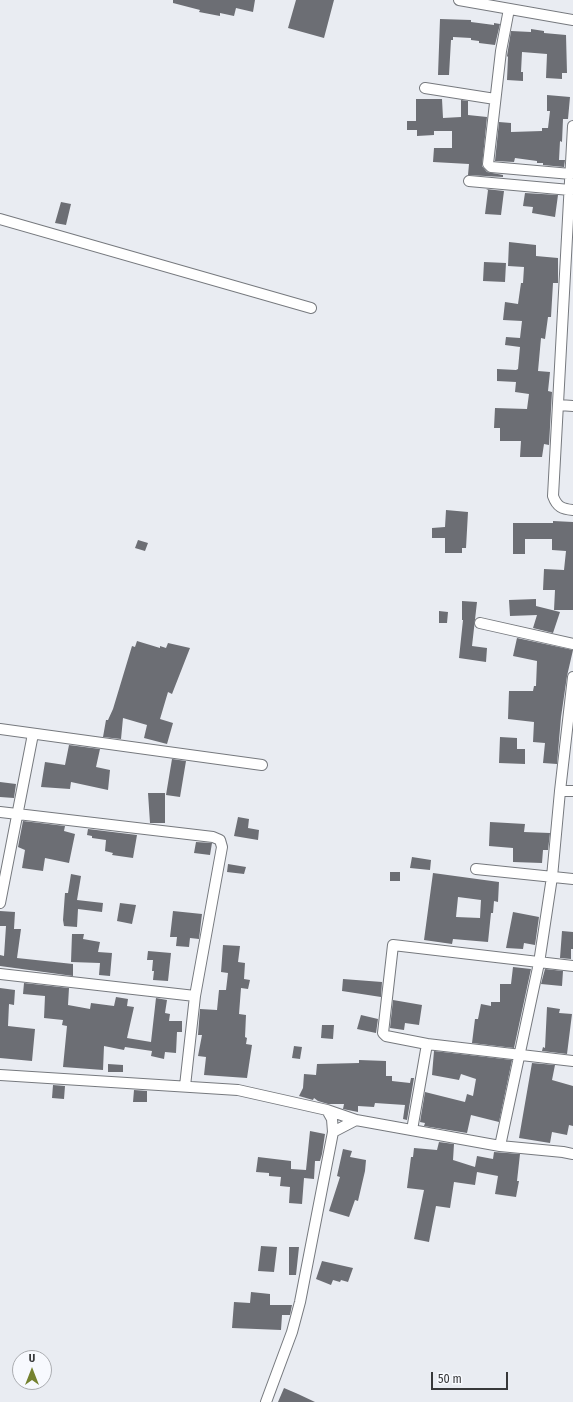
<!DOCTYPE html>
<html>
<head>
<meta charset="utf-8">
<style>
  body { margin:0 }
  #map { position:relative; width:573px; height:1402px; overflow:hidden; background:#e9ecf2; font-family:"Fira Sans Condensed",sans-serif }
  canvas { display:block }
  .north { position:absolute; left:12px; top:1350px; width:40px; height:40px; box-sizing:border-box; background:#f7f9fe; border:1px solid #aaacb0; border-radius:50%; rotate:0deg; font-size:11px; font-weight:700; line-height:16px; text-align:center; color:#37383a }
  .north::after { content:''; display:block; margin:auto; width:14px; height:18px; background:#74812f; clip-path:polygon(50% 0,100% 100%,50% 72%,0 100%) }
  .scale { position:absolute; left:431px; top:1372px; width:77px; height:18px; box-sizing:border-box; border:2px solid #37383a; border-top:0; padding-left:5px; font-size:12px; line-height:14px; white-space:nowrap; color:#37383a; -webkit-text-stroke:3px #f7f9fe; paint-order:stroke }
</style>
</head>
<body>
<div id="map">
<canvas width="573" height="1402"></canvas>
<div class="north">U</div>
<div class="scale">50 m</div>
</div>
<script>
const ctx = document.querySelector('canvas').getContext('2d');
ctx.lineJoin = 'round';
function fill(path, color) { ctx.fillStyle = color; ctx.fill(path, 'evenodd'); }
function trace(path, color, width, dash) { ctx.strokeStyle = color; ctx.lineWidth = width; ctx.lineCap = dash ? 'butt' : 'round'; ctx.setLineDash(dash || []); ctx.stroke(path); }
const building = new Path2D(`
  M173,0H255L253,12L236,8L234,16L220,13V16L199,12L200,10L173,3Z
  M296,0H334L324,38L288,28Z
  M440,19L471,20V22L494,25V23L500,24L495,45L479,43V41L471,40V38L453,37V40H451L449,75H438Z
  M531,29L544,31V33L566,35L567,73H562V79L546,78L547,54L522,52L521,72H523V81L507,80L508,57L507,56L511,31L531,32Z
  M547,95L570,97L568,119H563L562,142L560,141L559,160H565L564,167L543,165V163H537V161L515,158L514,162L495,161L499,122L511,123V132L542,131V128H548L550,111H547Z
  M416,99H442L443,118L461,117V100L468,101V115L487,117L482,166L487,172L503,175V177L468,175L469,164L433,162L434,148H452V131H434V135L417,136V130H407V121H416Z
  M486,189L504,191L501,215L485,214L488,190Z
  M525,193L558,195L555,217L532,213L533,207L523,206Z
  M61,202L71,204L66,225L55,223Z
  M509,242L536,245V256L558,258V283H553L551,317H548L545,339L541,338L538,371L550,372L548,391L552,392L549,445L544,444L542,457H520L521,441H500V428H494L495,408L527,409L529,394L515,392L516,382L497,381V369L516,370L518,369L520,347L505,345L506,337L520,338L522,321L503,320L505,302L518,304L521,283H523L524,267L508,266Z
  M484,262L506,263L505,282L483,281Z
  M446,510L468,512L466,548H462V553H445V538H432V528L445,527Z
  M553,521L573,522V610H554L555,590H543L544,569L564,570L566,551L552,550V539H525V554H513V523H553Z
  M138,540L148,543L145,551L135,548Z
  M536,599V606L560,612L553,633L533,628L537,615L510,616L509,600Z
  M462,601L477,602L472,646L487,648L486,662L459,658L463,620H462Z
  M439,611L448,612L447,623H439Z
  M517,638L573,650L567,676L561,717L557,764L543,763L545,743L533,742L534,722L508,719L509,691H533L534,686H536L537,661L513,656Z
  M137,641L160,648V646L166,648L168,643L190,648L172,694L168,692L160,719L173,723L167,744L144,738L147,725L123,718L121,739L103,737L106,720H108L113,709L132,646L135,647Z
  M500,737L517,738V749H525V764L499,763Z
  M69,745L100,749L96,767L110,770L108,790L71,782L70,789L41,787L45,762L65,765Z
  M172,759L186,761L180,797L166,795Z
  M0,782L16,784L14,798L0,797Z
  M148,793H165V823H150Z
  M238,817L249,819L248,828L259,830L258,840L234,836Z
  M23,821L65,826L64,831L75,834L69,863L45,858L43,871L22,868L25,850L18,847Z
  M490,822L525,824L524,832L550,833L548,850H543L542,863L513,862V848L489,846Z
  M88,829L137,835L133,858L112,855L113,853L105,851L106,840L92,838V836L87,835Z
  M196,842L212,843L210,855L194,853Z
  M412,857L431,860L430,870L410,868Z
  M228,864L246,867L244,874L227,872Z
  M390,872H400V881H390Z
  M433,873L499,882L498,902L494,901L493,913H491L488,942L453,939L452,944L424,940ZM458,897L481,900L480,918L456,917Z
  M71,874L81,876L77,900L103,903L102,912L78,909L77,927L64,926L63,920L65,893H68Z
  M120,903L136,905L132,924L117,921Z
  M0,911L15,912L14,929H21L17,958L73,964V976L0,966V955L4,956L6,926H0Z
  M173,911L202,914L199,939L190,938L189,947L176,946L177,937H170Z
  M513,912L539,917L535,945L524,943L523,949L506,948Z
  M562,931L573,932V949H571V959L560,958Z
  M72,934H84L83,939L100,942L98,952L112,953L110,976L99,975L100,963L71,962Z
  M223,945L240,946L238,962L245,963L244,979L250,980L248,989L241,988L239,1014L246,1015L245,1037L247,1038L246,1044L252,1045L247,1078L204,1075L206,1057L198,1056L202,1035H198L200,1009L217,1010L219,990H226L228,973L221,972Z
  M148,951L171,953L168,981L153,980L154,971H152L153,960H147Z
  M513,967L531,969L514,1048L472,1043L475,1019H478L481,1004L491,1006V1002H500V984H511Z
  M545,969L563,971L562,986L541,984Z
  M343,979L382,982L381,997L342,991Z
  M24,983L69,988L68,1005L90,1009L91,1003L114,1006L116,997L128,999L127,1006L134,1007L127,1038L151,1042L156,998L167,1000L165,1013L170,1014L169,1021H182V1032H177L176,1053L165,1052L164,1059L151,1056L152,1051L125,1047L124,1050L104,1046L103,1070L63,1067L67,1026L62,1025L63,1020L44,1018L45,996L23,994Z
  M0,988L15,990L14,1005L9,1004L8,1026L35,1029L32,1061L0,1058Z
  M393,1000L422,1005L419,1025L405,1023L404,1030L390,1028Z
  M547,1007L560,1009L559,1013L572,1014L567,1054L542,1051L543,1047L545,1048Z
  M361,1015L378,1019L376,1033L357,1029Z
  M322,1025H334L333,1039L321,1038Z
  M294,1046L302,1047L300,1059L292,1058Z
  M434,1051L512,1060L499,1122L471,1115L467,1133L424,1126L425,1123L420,1122L425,1092L465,1102L467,1094L473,1096L476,1079L461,1074L459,1080L432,1075Z
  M359,1060L386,1061V1076H392V1081L410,1083L411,1078H414L407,1120L403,1119L405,1105L375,1103L374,1107L358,1106V1112L343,1109L344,1104H328L318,1101L314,1098L313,1100L299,1096L303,1088L304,1074L316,1075L317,1064L359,1063Z
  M532,1063L555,1065L552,1080L573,1086V1126L569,1125L567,1135L552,1132L550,1143L519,1138Z
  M108,1064L123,1065V1072H108Z
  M53,1085L65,1086L64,1099L52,1098Z
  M134,1090L147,1091V1102H133Z
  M310,1131L325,1134L322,1154L320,1161H315L314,1179L304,1178L302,1204L289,1203L290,1187L280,1186L281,1177L269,1176V1173L256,1172L258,1157L291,1161V1169L306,1170Z
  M439,1142L454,1144L453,1160L475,1167L477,1156L493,1159L494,1152L520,1154L517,1181H519L516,1197L495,1194L498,1176L477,1172L475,1185L454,1182L450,1208L436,1206L429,1242L414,1239L424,1190L407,1188L411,1157H413L414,1148L437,1150Z
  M343,1149L352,1151L350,1157L366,1160L365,1171L358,1201L355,1200L349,1217L329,1211L340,1177L337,1176Z
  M261,1246L277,1247L274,1272L258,1271Z
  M289,1247H299L296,1275H289Z
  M322,1261L353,1268L348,1282L341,1280L340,1282L333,1280L331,1285L316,1279Z
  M251,1292L270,1294V1305H292L290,1315H282L281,1330L232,1328L234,1302L250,1303Z
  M284,1388L298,1394L315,1402H278Z`);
const minor = new Path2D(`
  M459,0L573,20
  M509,9L501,51L488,164L491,167L571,174
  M425,88L495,99
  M573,126L553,496C557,507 562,509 573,510
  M469,181L570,190
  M0,219L311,308
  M559,405L573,406
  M480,623L573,644
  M0,729L262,765
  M560,791H573
  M0,812L213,837L220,840L222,847L195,996L185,1086
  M476,869L573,879
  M0,903L33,734
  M0,974L195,996
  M427,1044L386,1036L383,1033L393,945L573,966
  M0,1075L238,1090L327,1110L356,1120L500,1146L563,1152L573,1154
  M412,1130L427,1044L573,1061
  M333,1132L356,1120
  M500,1146L539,963L552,877L560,791L573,677
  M266,1402L292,1332L300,1302L333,1132L332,1119L327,1110`);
fill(building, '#6c6e74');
trace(minor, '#76797e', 12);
trace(minor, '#fff', 10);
</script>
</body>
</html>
